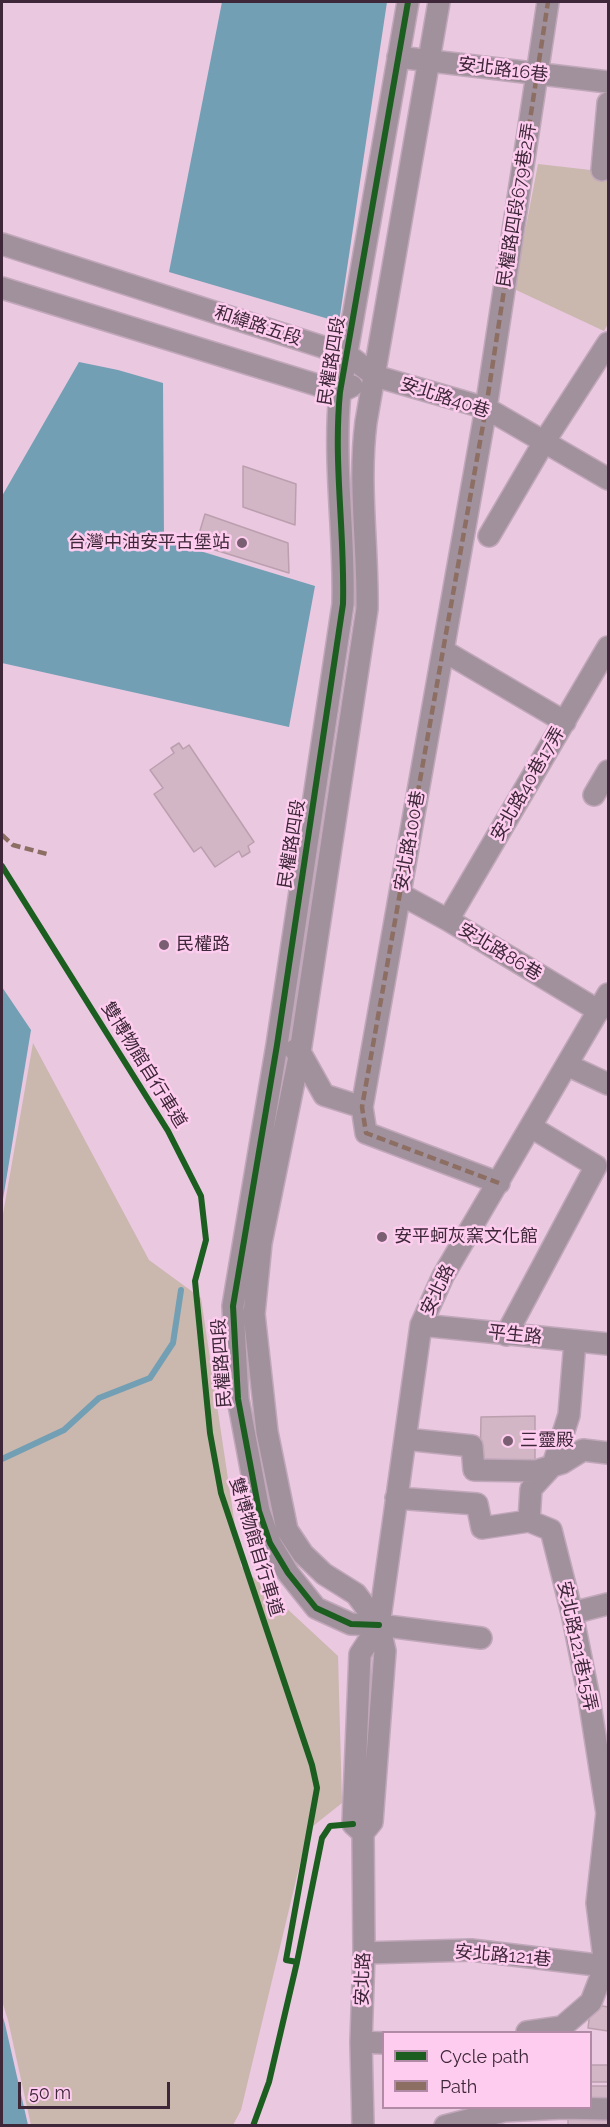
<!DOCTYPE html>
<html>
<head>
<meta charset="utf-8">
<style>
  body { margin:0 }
  #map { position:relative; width:610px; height:2127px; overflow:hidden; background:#e9c8e0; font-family:Raleway,sans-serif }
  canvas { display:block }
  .frame { position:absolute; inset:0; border:3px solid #3e2738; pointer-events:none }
  .legend { position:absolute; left:382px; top:2031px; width:210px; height:78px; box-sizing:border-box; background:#feccef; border:2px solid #b18aa6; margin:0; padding:8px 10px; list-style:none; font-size:18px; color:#3e2738 }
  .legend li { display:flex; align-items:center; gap:12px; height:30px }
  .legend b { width:30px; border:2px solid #b18aa6 }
  .scale { position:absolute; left:18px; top:2082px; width:152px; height:27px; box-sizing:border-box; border:3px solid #3e2738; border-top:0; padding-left:8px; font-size:18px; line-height:21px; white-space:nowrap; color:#3e2738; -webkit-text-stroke:4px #feccef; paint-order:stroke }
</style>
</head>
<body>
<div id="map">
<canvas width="610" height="2127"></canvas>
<div class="frame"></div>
<ul class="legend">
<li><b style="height:8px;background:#1b5e20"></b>Cycle path</li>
<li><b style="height:8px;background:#8d6e63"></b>Path</li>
</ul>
<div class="scale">50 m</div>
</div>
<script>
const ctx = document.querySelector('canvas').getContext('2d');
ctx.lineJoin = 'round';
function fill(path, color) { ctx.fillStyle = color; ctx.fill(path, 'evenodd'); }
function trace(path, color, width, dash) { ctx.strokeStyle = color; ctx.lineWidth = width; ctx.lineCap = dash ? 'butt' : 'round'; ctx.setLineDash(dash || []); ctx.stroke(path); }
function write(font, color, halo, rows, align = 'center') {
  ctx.font = font + ' Raleway,"Noto Sans TC",sans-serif'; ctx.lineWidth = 5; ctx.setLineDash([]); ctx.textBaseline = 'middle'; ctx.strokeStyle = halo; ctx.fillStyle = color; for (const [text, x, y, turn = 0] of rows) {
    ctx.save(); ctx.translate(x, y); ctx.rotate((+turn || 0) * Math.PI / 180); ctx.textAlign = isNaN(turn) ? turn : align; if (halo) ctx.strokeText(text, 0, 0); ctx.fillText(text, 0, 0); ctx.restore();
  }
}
const green = new Path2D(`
  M538,164L608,172V324L604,331L514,289Z
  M33,1043L149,1260L201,1298L241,1566L338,1656L342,1803L308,1830L241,2110L233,2125H31L8,2020L2,2001V1220Z`);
const water = new Path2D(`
  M222,2H387L339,322L169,272Z
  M79,362L118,370L163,383L164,540L315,586L289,727L2,663V496Z
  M2,987L31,1030L2,1205Z
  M2,2014L5,2024L28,2125H2Z`);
const stream = new Path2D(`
  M2,1459L64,1430L99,1398L150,1378L173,1343L181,1290`);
const building = new Path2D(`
  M243,466L296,484L295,525L243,507Z
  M205,514L288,543L289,573L196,544Z
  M179,743L183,749L189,745L254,842L248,846L250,852L242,857L239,851L215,867L201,847L194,852L154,794L163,788L150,770L174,753L171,748Z
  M535,1416V1466H480L481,1417Z
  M591,2004L608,2007V2031L588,2028Z
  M590,2065H608V2082H591Z
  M590,2086H608V2102L590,2101Z
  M608,2111V2126H568V2114Z`);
const minor = new Path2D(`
  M408,2L340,392C333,463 345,533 343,604L277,1045L233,1306L238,1399L259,1511L270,1543L288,1573L316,1608L351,1624L379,1625L481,1638
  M398,57L608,82
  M602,170L608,103
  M2,244L348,355L375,376L486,408L608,479
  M2,288L340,392L352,386
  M489,536L544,442L608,343
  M444,651L565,722
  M594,795L608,771
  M400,894L448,920L599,1011
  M448,920L608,647
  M295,1050L300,1052L324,1095L362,1107
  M567,1065L608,1084
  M499,1183L366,1133L362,1107L486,408L548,2
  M421,1325L608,1344
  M506,1335L596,1166L531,1127
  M405,1439L472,1446L474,1470L536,1471L562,1463L583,1450L608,1453
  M396,1498L477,1504L482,1528L529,1521
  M572,1613L608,1604
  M379,1625L356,1594L324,1574L303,1554L287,1530L267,1432L254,1314L261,1243L300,1052L367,609C368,547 358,484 366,422L439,2
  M363,1833L353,1824L360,1654L379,1625
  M364,1953L471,1950L605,1966
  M527,2032L562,2027
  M562,2032V2027L591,2002L605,1966L597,1903L607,1813L589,1698L572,1613L551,1530L529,1521L531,1489L553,1465L569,1415L575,1341
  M361,2042L384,2043
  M363,2126L361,2042L364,1953L363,1833L372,1822L385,1651L379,1625L421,1325L443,1276L608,994
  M445,2126L504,2111L563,2108L608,2109`);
const quiet = new Path2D(`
  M2,835L13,845L47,854
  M499,1183L366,1133L362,1107L486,408L548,2`);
const cycleway = new Path2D(`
  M2,866L168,1131L201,1196L206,1240L195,1281L210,1433L221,1493L312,1765L317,1788L286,1960L297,1962
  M379,1625L351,1624L316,1608L288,1573L270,1543L259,1511L238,1399L233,1306L277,1045L343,604C345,533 333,463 340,392L408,2
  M253,2126L269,2082L297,1962L322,1838L330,1826L353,1824`);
const markers = [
  [242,543,6,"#7a5f73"],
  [164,945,6,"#7a5f73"],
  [382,1237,6,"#7a5f73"],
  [508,1441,6,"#7a5f73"]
];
const streetNames = [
  ["安北路16巷",503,70,7],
  ["民權路四段679巷2弄",517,205,-81],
  ["和緯路五段",258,326,18],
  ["民權路四段",332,361,-81],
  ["安北路40巷",445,398,18],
  ["安北路40巷17弄",528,784,-60],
  ["安北路100巷",410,841,-80],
  ["民權路四段",292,844,-81],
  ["安北路86巷",500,952,31],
  ["雙博物館自行車道",144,1065,58],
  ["安北路",438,1290,-64],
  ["平生路",515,1335,6],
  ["民權路四段",222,1363,-94],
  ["雙博物館自行車道",256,1547,73],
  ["安北路121巷15弄",577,1646,78],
  ["安北路121巷",503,1956,5],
  ["安北路",363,1979,-88]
];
const poiNames = [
  ["台灣中油安平古堡站",230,543,"right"],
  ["民權路",176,945],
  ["安平蚵灰窯文化館",394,1237],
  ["三靈殿",520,1441]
];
fill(green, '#cab7ae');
fill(water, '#729fb4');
trace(stream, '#729fb4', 6);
fill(building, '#d2b6c5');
trace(building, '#bb9fae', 1.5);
trace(minor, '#c1a7ba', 24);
trace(minor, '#a1919c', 21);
trace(quiet, '#8d6e63', 4.5, [9, 4.5]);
trace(cycleway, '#1b5e20', 6);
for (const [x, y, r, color] of markers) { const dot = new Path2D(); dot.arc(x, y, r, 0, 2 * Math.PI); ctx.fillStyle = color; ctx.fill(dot); trace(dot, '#feccef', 2); }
write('18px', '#3e2738', '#feccef', streetNames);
write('18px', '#3e2738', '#feccef', poiNames, 'left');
</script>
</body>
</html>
